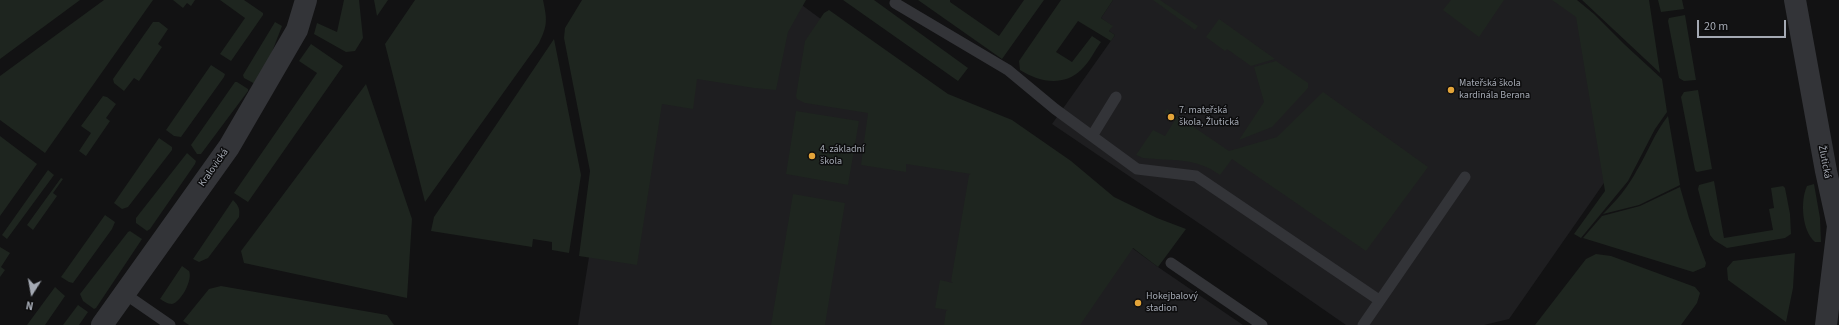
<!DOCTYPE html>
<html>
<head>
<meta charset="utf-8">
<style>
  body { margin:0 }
  #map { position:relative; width:1839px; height:325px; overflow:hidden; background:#121213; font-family:"Source Sans 3",sans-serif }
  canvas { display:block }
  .north { position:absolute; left:12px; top:273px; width:40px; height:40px; -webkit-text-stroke:3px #0d0d0e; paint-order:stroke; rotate:191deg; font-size:11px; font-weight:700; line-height:16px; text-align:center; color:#a4a9b3 }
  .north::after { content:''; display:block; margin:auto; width:14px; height:18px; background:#a4a9b3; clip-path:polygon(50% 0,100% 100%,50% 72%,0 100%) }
  .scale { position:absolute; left:1697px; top:20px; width:89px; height:18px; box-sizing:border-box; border:2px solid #a4a9b3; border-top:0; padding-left:5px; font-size:12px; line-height:14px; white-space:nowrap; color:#a4a9b3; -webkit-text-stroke:3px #0d0d0e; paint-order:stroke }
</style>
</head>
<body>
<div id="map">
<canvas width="1839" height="325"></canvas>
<div class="north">N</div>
<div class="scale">20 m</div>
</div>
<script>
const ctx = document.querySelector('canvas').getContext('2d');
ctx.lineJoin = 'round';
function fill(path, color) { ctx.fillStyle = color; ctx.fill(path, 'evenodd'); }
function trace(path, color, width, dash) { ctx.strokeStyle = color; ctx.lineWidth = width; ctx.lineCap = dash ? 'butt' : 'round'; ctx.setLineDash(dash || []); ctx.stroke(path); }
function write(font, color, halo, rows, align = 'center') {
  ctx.font = font + ' "Source Sans 3",sans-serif'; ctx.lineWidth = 3; ctx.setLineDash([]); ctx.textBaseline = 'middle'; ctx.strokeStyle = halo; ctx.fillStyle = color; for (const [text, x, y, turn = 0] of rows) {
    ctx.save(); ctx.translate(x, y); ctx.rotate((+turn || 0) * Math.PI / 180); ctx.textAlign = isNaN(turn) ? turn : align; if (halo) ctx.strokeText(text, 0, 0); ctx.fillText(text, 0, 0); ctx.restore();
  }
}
const built = new Path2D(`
  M685,0H795L1158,267L1243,325H578L589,257Z
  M1113,0H1569L1581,9L1613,170L1509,319L1484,325H1346L1206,228L1052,124L1115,35L1109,31L1112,26L1101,18Z`);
const green = new Path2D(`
  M0,0H80L0,59Z
  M104,0H153L45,153L0,120V76Z
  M173,0H195L191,6L187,3L183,8Z
  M220,0H244L263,13V15L231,61L220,54L245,18Z
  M344,0H359L363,38L355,51L346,52L314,34L317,23L337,32Z
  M374,0H388L377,16Z
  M415,0H543C547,19 548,25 539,43L425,202L385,44Z
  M582,0H806L788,32L776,90L754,88L697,79L693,109L662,104L637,265L579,256L590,171L564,38L565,28Z
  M843,0H874L968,68L958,81Z
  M918,0H950V2L999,36L1024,0H1044L1002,59Z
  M1061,0H1113L1101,18L1113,26L1109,31L1115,35L1111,41L1078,21L1056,52L1072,62L1092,36L1101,42C1095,50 1089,63 1081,70C1063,87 1039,82 1020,70L1019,61Z
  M1153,0H1160L1198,26L1195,30Z
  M1451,0H1504L1479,37L1443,10Z
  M1552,0H1577L1594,14L1624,44L1662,79L1667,112L1655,129L1628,181L1581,238L1574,234L1605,191L1576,17Z
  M1582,0H1649L1660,73Z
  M1658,0H1682L1684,9L1661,12Z
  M829,10L948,94L1012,120L1071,161L1114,197L1157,218L1186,229L1158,267L1133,248L1080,325H944L946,311L948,310L935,308L940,280L953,283L951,281L969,175L971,174L906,164V172L861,165L868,113L805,103L797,99L796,96L805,41L824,13Z
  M1685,15L1696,80L1684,81L1679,78L1668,21L1669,18Z
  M1219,19L1275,59L1251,66L1227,49L1225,51L1206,37Z
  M153,22H159L168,29L158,44L162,47L139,81L134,78L124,91L114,83L113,79Z
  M275,22L282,26L260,83L257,85L244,78L243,75Z
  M554,39L581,175L569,253L552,250V242L533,239L532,247L431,231L434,217Z
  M311,44L343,66L248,202L234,193L317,73L299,61Z
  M1276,61L1308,83V88L1272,127L1239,140L1264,102L1254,67Z
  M211,65L225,74L224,77L181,137L174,136L166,130Z
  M235,82H237L248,89V91L201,154H197L191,145Z
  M366,84L412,219L407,298L244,263L241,251Z
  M1698,90L1712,169L1697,172L1695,170L1681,97L1684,92Z
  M1323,92L1428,167L1366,251L1232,159L1220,175C1196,157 1171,161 1143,158L1136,155L1153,130L1165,136L1175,120L1164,113L1167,109L1229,151L1277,137Z
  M103,96L107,97L116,104L106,118L110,121L86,156L79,151L91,133L81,126Z
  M796,111L859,121L848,185L786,174Z
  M1668,116L1680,185L1639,205L1603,214C1617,200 1628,187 1637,170C1648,152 1655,132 1668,116Z
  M0,136L37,164L0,216Z
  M159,138L172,147V150L128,207L122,209L114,203Z
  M187,153L196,161L195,164L150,229L147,231L136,223V218Z
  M48,170L54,175L7,239L2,235Z
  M61,178L63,179L53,193L57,196L33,230L27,225Z
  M1714,181L1724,238L1773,230L1769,209L1774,208L1771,188L1783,186L1785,188L1790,214L1791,234L1785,238L1727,248L1714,240L1710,235L1698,189L1699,185Z
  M1814,184L1820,218L1821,242H1815C1802,231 1800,201 1807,186Z
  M1680,187L1689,218L1706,263L1705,267L1693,272L1583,238L1602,216L1640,206Z
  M793,194L845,203L825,325H771Z
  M233,200C239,206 240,209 239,217L208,258L199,262L193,259Z
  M105,215L115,222L112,229L73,283L69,282L61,277Z
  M130,231L142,239L96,308L94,309L83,301L80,294L128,232Z
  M0,247L10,253L1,267L5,270L0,277Z
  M1795,253L1793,288L1786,322L1728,280L1727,268L1733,261Z
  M1596,254L1611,256L1695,287L1700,293L1697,303L1681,325H1535L1586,259Z
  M182,266L189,271C193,280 181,302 172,304C167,304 164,301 160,299Z
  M221,286L387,315L394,325H189L183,321L209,289Z
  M55,287L65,296L45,325H27Z
  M78,305L88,312L79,325H63Z`);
const service = new Path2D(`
  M895,3L1008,70L1055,109L1137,169L1196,176L1379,300
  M1092,136L1116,97
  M1171,263L1262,325
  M125,294L170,325
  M1363,325L1465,177`);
const minor = new Path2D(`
  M1795,0L1826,171L1838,226L1826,325
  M102,325L229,147L297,30L306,0`);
const markers = [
  [1451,90,4,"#e3a439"],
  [1171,117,4,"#e3a439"],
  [812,156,4,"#e3a439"],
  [1138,303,4,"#e3a439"]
];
const poiNames = [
  ["Mateřská škola",1459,84],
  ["kardinála Berana",1459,96],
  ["7. mateřská",1179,111],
  ["škola, Žlutická",1179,123],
  ["4. základní",820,150],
  ["škola",820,162],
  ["Hokejbalový",1146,297],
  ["stadion",1146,309]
];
const streetNames = [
  ["Žlutická",1824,162,79],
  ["Kralovická",214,168,-55]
];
fill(built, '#1e1e20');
fill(green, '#1e251f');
trace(service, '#333438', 11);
trace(minor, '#333438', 22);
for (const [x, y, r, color] of markers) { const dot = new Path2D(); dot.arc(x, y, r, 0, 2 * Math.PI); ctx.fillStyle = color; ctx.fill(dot); trace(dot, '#0d0d0e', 1.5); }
write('10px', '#a4a9b3', '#0d0d0e', poiNames, 'left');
write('10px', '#a4a9b3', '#0d0d0e', streetNames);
</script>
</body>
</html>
